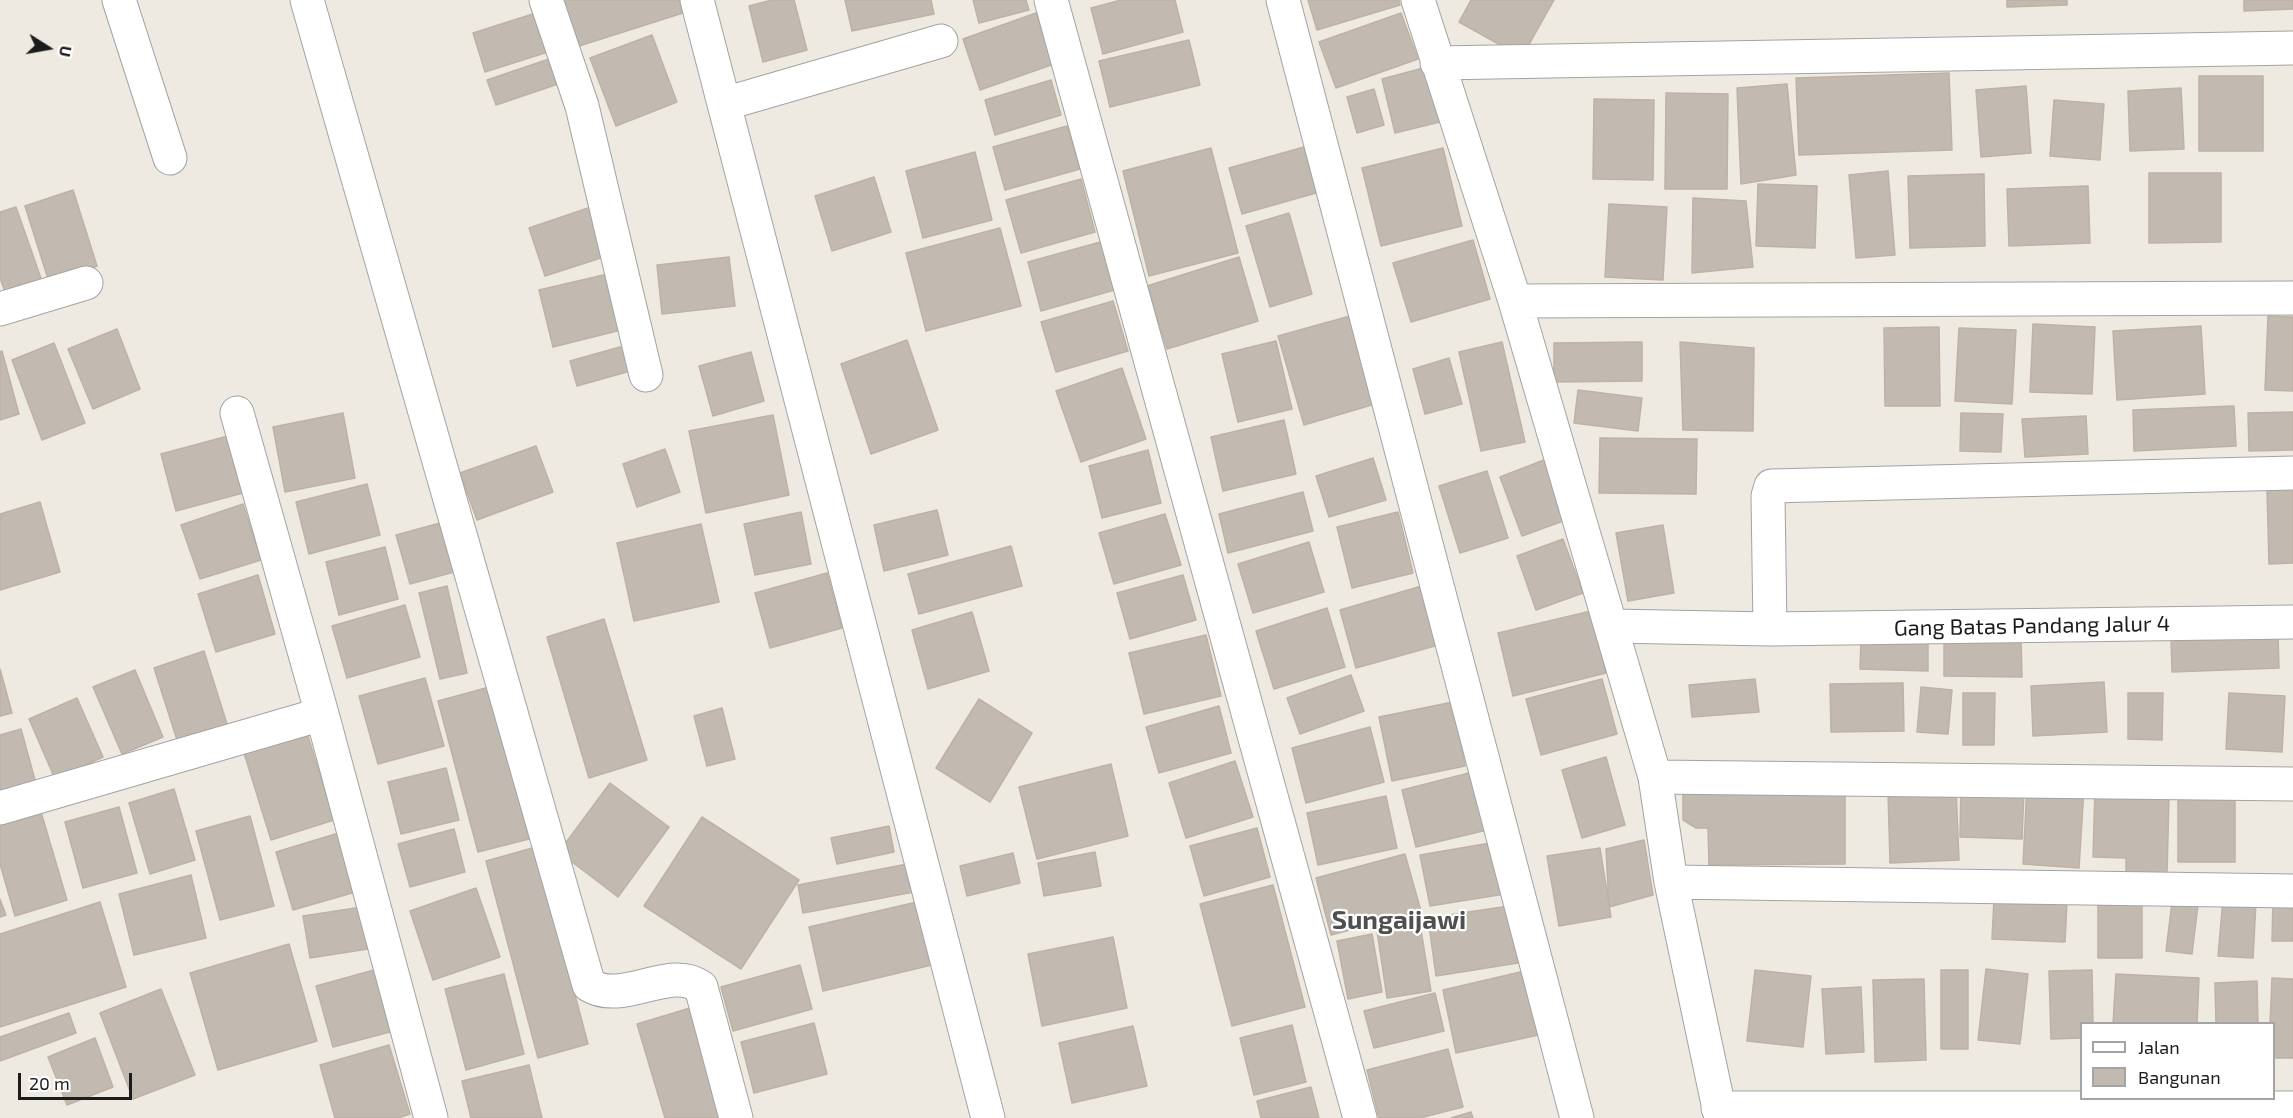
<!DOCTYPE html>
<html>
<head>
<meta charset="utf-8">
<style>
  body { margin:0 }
  #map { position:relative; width:2293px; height:1118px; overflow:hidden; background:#eeeae1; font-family:"Exo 2",sans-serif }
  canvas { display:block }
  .legend { position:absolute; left:2080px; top:1022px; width:195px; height:78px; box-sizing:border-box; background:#fff; border:2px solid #a4a4a4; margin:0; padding:8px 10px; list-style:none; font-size:18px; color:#1c1c1c }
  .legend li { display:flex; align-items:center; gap:12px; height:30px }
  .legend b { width:30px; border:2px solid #a4a4a4 }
  .north { position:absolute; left:18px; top:18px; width:60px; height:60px; -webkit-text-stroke:4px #fff; paint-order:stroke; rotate:101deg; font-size:16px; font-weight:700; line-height:24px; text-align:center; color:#1c1c1c }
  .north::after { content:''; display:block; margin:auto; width:21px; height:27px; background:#1c1c1c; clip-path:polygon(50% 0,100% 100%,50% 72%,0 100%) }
  .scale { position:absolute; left:18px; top:1073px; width:114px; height:27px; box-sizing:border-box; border:3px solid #1c1c1c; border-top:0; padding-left:8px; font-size:18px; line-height:21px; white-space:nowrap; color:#1c1c1c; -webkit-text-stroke:4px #fff; paint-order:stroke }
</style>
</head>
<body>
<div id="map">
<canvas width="2293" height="1118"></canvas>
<ul class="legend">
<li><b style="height:8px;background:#fff"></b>Jalan</li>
<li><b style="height:16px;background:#c2bab1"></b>Bangunan</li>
</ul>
<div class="north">U</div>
<div class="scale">20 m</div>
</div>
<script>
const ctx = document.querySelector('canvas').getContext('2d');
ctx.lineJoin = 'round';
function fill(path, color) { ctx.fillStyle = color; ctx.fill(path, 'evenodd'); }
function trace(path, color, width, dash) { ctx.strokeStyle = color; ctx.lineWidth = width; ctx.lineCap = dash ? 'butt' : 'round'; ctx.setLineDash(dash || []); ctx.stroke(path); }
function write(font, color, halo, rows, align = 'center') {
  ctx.font = font + ' "Exo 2",sans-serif'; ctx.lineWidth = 4.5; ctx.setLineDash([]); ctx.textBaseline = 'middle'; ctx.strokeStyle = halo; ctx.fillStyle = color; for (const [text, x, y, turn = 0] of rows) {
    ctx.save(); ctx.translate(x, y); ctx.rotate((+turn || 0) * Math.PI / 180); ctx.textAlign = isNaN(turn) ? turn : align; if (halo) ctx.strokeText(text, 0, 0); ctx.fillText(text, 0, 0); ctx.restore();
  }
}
const building = new Path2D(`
  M561,0H679L683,13L576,47Z
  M772,0H794L807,50L763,62L749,6Z
  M845,0H931L934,14L852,31Z
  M973,0H1026L1029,10L979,23Z
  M1121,0H1175L1183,32L1103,54L1091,8Z
  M1308,0H1399L1400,5L1317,30Z
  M1471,0H1554L1522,57L1459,22Z
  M2007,0H2067V5L2007,7Z
  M2244,0H2293V9L2244,11Z
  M539,12L551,51L485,72L473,33Z
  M1036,13L1054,64L980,90L963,39Z
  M1401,13L1418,59L1336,88L1319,42Z
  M652,35L677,102L616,126L590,58Z
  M1189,40L1200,85L1110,107L1099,61Z
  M555,57L564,82L496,105L487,80Z
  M1427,67L1440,122L1395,133L1382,79Z
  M1949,73L1952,150L1799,155L1796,78Z
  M2199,76H2263V151H2199Z
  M1051,80L1061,115L995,135L985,100Z
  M1787,84L1796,175L1741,184L1737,88Z
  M2026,86L2031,153L1981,157L1976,90Z
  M2181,88L2184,149L2130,151L2128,91Z
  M1374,89L1384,125L1357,133L1347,97Z
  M1666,93L1728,94L1727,189H1665Z
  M1594,99L1654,100L1653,180L1593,179Z
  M2054,100L2104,104L2100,160L2050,156Z
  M1067,126L1080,169L1005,190L993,147Z
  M1304,147L1316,193L1242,214L1229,168Z
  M1211,148L1238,253L1149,276L1123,171Z
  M1443,148L1462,226L1381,246L1362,168Z
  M975,152L992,220L923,238L906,171Z
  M1888,171L1895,255L1856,258L1849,175Z
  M2149,173H2221V242L2149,243Z
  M1984,174L1985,246L1910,248L1908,176Z
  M874,177L891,232L832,251L815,196Z
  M1081,179L1095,232L1021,253L1006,200Z
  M1758,184L1817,186L1815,248L1756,246Z
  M2088,186L2090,243L2009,246L2007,189Z
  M73,190L97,266L49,282L25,206Z
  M1693,198L1746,201L1753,267L1692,273Z
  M1609,204L1667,207L1663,280L1605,277Z
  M16,207L43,284L7,297L0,278V212Z
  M591,207L607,256L545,276L529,228Z
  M1289,213L1312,294L1270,307L1246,226Z
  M1000,228L1021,306L926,331L906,253Z
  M1473,240L1490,299L1411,322L1393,263Z
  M1104,241L1118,289L1041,311L1028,262Z
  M729,257L735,306L662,314L657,265Z
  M1239,257L1258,321L1167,349L1147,286Z
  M612,273L625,329L553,347L539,290Z
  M1113,301L1128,351L1056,372L1041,322Z
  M1350,316L1375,404L1304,425L1278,336Z
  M2268,316L2293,317V391L2265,390Z
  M2033,324L2095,327L2092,394L2030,392Z
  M2201,326L2205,394L2117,400L2113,331Z
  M1939,327L1940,406H1885L1884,328Z
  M1959,328L2016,330L2012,404L1955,401Z
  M117,329L140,389L93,409L68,349Z
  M907,340L938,430L871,454L841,364Z
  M1276,341L1292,409L1238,422L1222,354Z
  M1502,342L1525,442L1481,451L1459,352Z
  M1642,342V381L1554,382V343Z
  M1680,342L1754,348L1753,431L1683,430Z
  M54,343L85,423L42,440L12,360Z
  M627,345L634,370L577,386L570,361Z
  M2,351L19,414L0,420V352Z
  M751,352L764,401L713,416L699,366Z
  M1449,358L1462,404L1425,414L1413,369Z
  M1122,368L1146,439L1081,462L1056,391Z
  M1578,390L1642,398L1638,431L1574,423Z
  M2234,406L2236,446L2134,451L2133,410Z
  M2293,412V450L2249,451L2248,413Z
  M343,413L355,478L285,492L273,427Z
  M1961,413L2003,414L2001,452L1960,451Z
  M773,415L789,495L706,513L689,431Z
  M2086,416L2088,454L2025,457L2022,419Z
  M1284,420L1296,474L1223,491L1211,437Z
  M228,436L243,493L176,511L161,454Z
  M1600,438L1697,439L1696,494L1599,493Z
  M536,446L553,492L477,520L460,473Z
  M665,449L680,492L637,507L623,464Z
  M1148,450L1161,503L1102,518L1089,466Z
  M1373,458L1386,500L1329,517L1316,476Z
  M1544,460L1566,520L1522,536L1500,477Z
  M1487,471L1508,538L1460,553L1439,486Z
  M367,484L380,535L309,554L296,502Z
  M2293,488V563L2269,564L2267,489Z
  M1303,492L1313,531L1228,553L1219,514Z
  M40,502L60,572L0,590V514Z
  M243,504L261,560L200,579L181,525Z
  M937,510L948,555L884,571L874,525Z
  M801,512L811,564L755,575L744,524Z
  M1398,512L1413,573L1352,588L1337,527Z
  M1165,514L1181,565L1114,584L1099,533Z
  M440,523L454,572L410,584L396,535Z
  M701,524L719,602L634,621L617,543Z
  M1663,525L1674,593L1628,601L1616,533Z
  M1563,539L1583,593L1536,610L1517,556Z
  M1309,542L1324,592L1253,613L1238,564Z
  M1011,546L1022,586L919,614L908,574Z
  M385,547L398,599L339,615L326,562Z
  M827,573L842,628L770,648L755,593Z
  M258,575L275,634L216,652L198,594Z
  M1183,575L1196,620L1130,639L1117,593Z
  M1425,585L1442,644L1356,668L1340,610Z
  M447,586L467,673L440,679L419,593Z
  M405,605L420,657L347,678L332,626Z
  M1327,608L1345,667L1274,689L1256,631Z
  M1591,611L1606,673L1513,696L1498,633Z
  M972,612L989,671L928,689L912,630Z
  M604,619L647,760L589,778L547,637Z
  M2278,634L2279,668L2172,672L2171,638Z
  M1206,635L1221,696L1144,714L1129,653Z
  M1861,639L1928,641V671L1860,669Z
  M1944,639H2021L2022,677L1944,676Z
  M204,651L228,727L178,743L154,668Z
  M0,669L12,713L0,716Z
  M135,670L163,737L122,754L93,687Z
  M1351,675L1364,711L1300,734L1287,698Z
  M425,678L444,746L378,764L359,696Z
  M1602,679L1617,734L1541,755L1526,699Z
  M1755,679L1759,712L1692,717L1689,685Z
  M2104,682L2107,732L2033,736L2031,686Z
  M1903,683L1904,731L1831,732L1830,684Z
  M493,686L533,838L478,852L438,701Z
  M1921,687L1952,690L1948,734L1917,732Z
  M1963,693H1995L1994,745H1963Z
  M2128,693H2163L2162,740L2128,739Z
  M2229,693L2285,696L2282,752L2226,749Z
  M77,698L103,757L55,779L29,719Z
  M979,699L1032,733L990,802L936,768Z
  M1453,702L1465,766L1392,781L1379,717Z
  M1219,706L1231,753L1159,773L1146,727Z
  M722,708L735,759L707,766L694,716Z
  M1370,727L1384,782L1306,803L1292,748Z
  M21,729L38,791L0,801V735Z
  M307,733L334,820L271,840L244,753Z
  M1606,757L1625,825L1582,838L1562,770Z
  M1235,761L1253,817L1186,838L1169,783Z
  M1111,764L1128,836L1037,859L1019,787Z
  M446,768L459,820L401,834L388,782Z
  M1473,772L1487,830L1416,847L1402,790Z
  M610,783L669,827L618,897L559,852Z
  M1961,784L2024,790L2022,839L1960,837Z
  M2027,785L2084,788L2079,868L2023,864Z
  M1845,788V864L1709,865L1708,828H1696L1683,820V789Z
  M1956,788L1959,860L1890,863L1888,791Z
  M174,789L195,860L150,874L129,803Z
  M2095,789L2169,796L2167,874L2126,873V858L2093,857Z
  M2235,789V862H2178V790Z
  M1386,796L1397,848L1318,865L1307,813Z
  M119,807L137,873L83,888L65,822Z
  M41,812L67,900L15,916L0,864V824Z
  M250,816L274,906L220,920L196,831Z
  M702,817L799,880L741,969L644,906Z
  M889,826L894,852L837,864L831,838Z
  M1257,828L1270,877L1204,896L1190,846Z
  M454,829L465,872L410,887L398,844Z
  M342,832L359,891L293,910L276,852Z
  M1644,840L1653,895L1609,907L1606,849Z
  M1496,842L1505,894L1430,906L1420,855Z
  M536,847L588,1044L538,1058L486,861Z
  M1600,848L1611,917L1559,926L1547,856Z
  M1095,852L1101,886L1044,896L1038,863Z
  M1013,853L1020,883L967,896L960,866Z
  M1405,854L1421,911L1331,935L1316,878Z
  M918,862L924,890L803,913L798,885Z
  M191,875L206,938L134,955L119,894Z
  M1273,885L1305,1007L1232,1026L1200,904Z
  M2098,886H2142V958H2098Z
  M476,888L500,957L433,980L410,911Z
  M2173,894L2199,897L2192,954L2166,951Z
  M2273,898H2293V941H2272Z
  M0,899L6,915L0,917Z
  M1994,899L2067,902L2065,942L1992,939Z
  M2223,899L2256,902L2253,958L2218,956Z
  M921,901L936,964L823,991L809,927Z
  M100,902L126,987L0,1027V934Z
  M1509,906L1518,963L1436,976L1428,918Z
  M362,907L368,949L310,958L303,916Z
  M1420,924L1431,991L1387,998L1377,931Z
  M1372,934L1382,992L1348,999L1337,941Z
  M1113,937L1127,1008L1042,1026L1028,954Z
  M289,944L317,1041L218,1070L190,973Z
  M800,965L812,1009L733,1031L721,987Z
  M1986,969L2028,974L2020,1044L1978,1040Z
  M374,970L390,1032L333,1047L316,986Z
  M1529,970L1543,1034L1456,1053L1443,990Z
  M1755,970L1811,976L1803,1047L1747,1041Z
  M1941,970H1968V1049H1941Z
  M2092,970L2093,1024H2082V1038L2051,1039L2049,971Z
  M504,974L524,1054L466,1070L445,989Z
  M2116,974L2199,978L2197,1024H2113Z
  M2272,978L2293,979V1058H2274V1024H2270Z
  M1924,979L1926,1060L1875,1062L1873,980Z
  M2257,981L2258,1024H2216L2215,983Z
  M1861,987L1864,1052L1826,1054L1822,989Z
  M161,989L195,1075L133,1099L100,1013Z
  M1435,993L1444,1031L1374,1048L1364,1011Z
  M690,1008L722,1118H665L637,1024Z
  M69,1013L76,1033L0,1061V1037Z
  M814,1023L827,1074L754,1093L741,1042Z
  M1292,1025L1306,1082L1254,1095L1240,1038Z
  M1133,1026L1147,1086L1072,1103L1059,1043Z
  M95,1038L113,1087L67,1105L48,1057Z
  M389,1045L410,1114L398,1118H335L320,1065Z
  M1448,1049L1463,1107L1420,1118H1379L1367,1070Z
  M529,1065L542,1118H471L462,1081Z
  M1311,1087L1319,1118H1261L1257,1101Z
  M1471,1112L1473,1118H1451Z`);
const minor = new Path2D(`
  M119,0L170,158
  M307,0L589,985C623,1006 670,964 701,987L736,1118
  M546,0L582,106L646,375
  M697,0L988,1118
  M1051,0L1360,1118
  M1283,0L1577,1118
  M1418,0L1515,301L1655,777L1671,882L1721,1118
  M1437,63L2293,48
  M724,104L941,41
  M1515,301L2293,298
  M0,309L86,283
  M237,413L322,714L431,1118
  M1611,626L1770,629L2293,622
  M1770,629L1768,496L1771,486L2293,473
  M1655,777L2293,784
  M0,808L322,714
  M1671,882L2293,891
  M1718,1108H2293`);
const streetNames = [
  ["Gang Batas Pandang Jalur 4",2032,626,-1]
];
const quarterNames = [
  ["Sungaijawi",1399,920]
];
fill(building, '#c2bab1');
trace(building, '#bfb1a4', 1.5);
trace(minor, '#a3a3a3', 35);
trace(minor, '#fff', 33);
write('22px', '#1c1c1c', '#fff', streetNames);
write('bold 26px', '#4f4f4f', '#fff', quarterNames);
</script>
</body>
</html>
